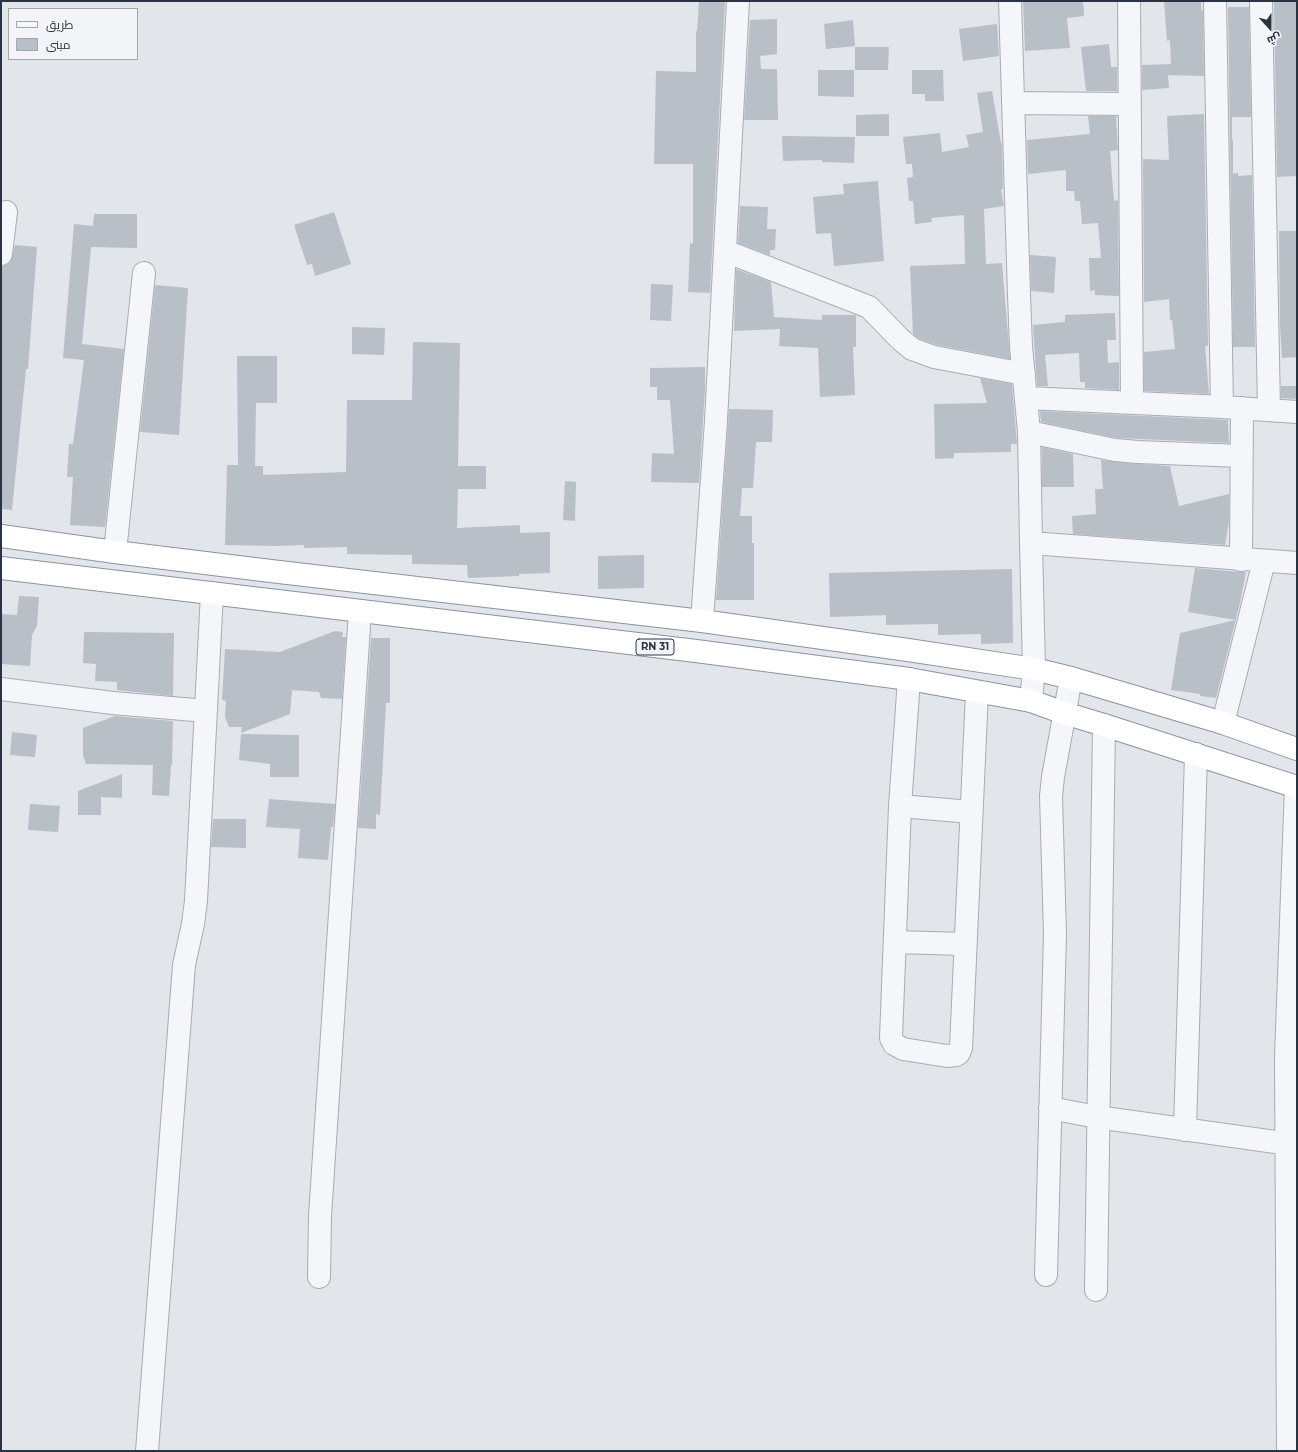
<!DOCTYPE html>
<html>
<head>
<meta charset="utf-8">
<style>
  body { margin:0 }
  #map { position:relative; width:1298px; height:1452px; overflow:hidden; background:#e2e5ea; font-family:Montserrat,Cairo,sans-serif }
  canvas { display:block }
  .frame { position:absolute; inset:0; border:2px solid #2a3342; pointer-events:none }
  .legend { position:absolute; left:8px; top:8px; width:130px; height:52px; box-sizing:border-box; background:#f2f4f8; border:1px solid #a2a7af; margin:0; padding:5px 7px; list-style:none; font-size:12px; color:#2a3342 }
  .legend li { display:flex; align-items:center; gap:8px; height:20px }
  .legend b { width:20px; border:1px solid #a2a7af }
  .north { position:absolute; left:1250px; top:8px; width:40px; height:40px; -webkit-text-stroke:3px #f2f4f8; paint-order:stroke; rotate:159deg; font-size:11px; font-weight:700; line-height:16px; text-align:center; color:#2a3342 }
  .north::after { content:''; display:block; margin:auto; width:14px; height:18px; background:#2a3342; clip-path:polygon(50% 0,100% 100%,50% 72%,0 100%) }
</style>
</head>
<body>
<div id="map">
<canvas width="1298" height="1452"></canvas>
<div class="frame"></div>
<ul class="legend">
<li><b style="height:5px;background:#f5f6f9"></b>طريق</li>
<li><b style="height:11px;background:#b9bfc7"></b>مبنى</li>
</ul>
<div class="north">ش</div>
</div>
<script>
const ctx = document.querySelector('canvas').getContext('2d');
ctx.lineJoin = 'round';
function fill(path, color) { ctx.fillStyle = color; ctx.fill(path, 'evenodd'); }
function trace(path, color, width, dash) { ctx.strokeStyle = color; ctx.lineWidth = width; ctx.lineCap = dash ? 'butt' : 'round'; ctx.setLineDash(dash || []); ctx.stroke(path); }
function write(font, color, halo, rows, align = 'center') {
  ctx.font = font + ' Montserrat,sans-serif'; ctx.lineWidth = 3; ctx.setLineDash([]); ctx.textBaseline = 'middle'; ctx.strokeStyle = halo; ctx.fillStyle = color; for (const [text, x, y, turn = 0] of rows) {
    ctx.save(); ctx.translate(x, y); ctx.rotate((+turn || 0) * Math.PI / 180); ctx.textAlign = isNaN(turn) ? turn : align; if (halo) ctx.strokeText(text, 0, 0); ctx.fillText(text, 0, 0); ctx.restore();
  }
}
const building = new Path2D(`
  M699,1H725L710,293L688,292L690,243L693,244V164H654L656,71L696,72V31H697Z
  M1023,1H1083L1084,16L1067,18L1070,48L1025,51Z
  M1164,1H1201V10H1203L1204,76L1168,75L1169,88L1142,90V65L1171,64L1170,40L1167,41Z
  M1274,1H1297V176L1277,177Z
  M1228,7H1249L1251,117H1232V140H1233V174L1238,173V176L1252,175L1255,347H1233Z
  M777,19V54L760,56L761,69H777L778,120H744L750,20Z
  M853,20L855,46L826,49L824,24Z
  M997,24L999,56L963,61L959,29Z
  M1109,44L1111,67H1117V91H1086L1081,47Z
  M855,47H889L888,70H855Z
  M818,70H854V97L818,96Z
  M912,70H943L944,101H925V94H912Z
  M992,91L1001,143H1002L1003,189H1001L1004,206L984,209L986,264L1002,263L1010,359L937,345L918,338L913,334L910,266L965,264L964,215L931,218L932,222L915,224L913,201H909L907,178L913,177L912,164H906L903,137L940,133L942,152L969,147L966,135L983,132L977,93Z
  M889,114V136H856V115Z
  M1204,114L1208,346H1205L1209,394L1144,391V352L1175,349L1172,320H1170L1169,299L1144,302L1143,159L1169,160L1167,116Z
  M1088,116H1116L1118,150L1110,151L1114,201L1118,200L1119,296L1095,295V290L1090,291L1089,258H1101L1098,223L1082,224L1080,201H1075L1074,191H1066V170L1028,174L1027,140L1090,134Z
  M782,136L855,137L854,163L822,162V160L783,161Z
  M878,181L884,261L834,266L831,233L816,234L813,197L844,194L843,184Z
  M740,206L768,207L767,229H776L775,250H770V255L738,243Z
  M334,212L351,264L315,276L312,264L307,265L294,225Z
  M94,214H137V248L91,247L82,344L124,349L105,527L70,525L73,477H67L69,444H73L84,360L63,358L74,224L93,226Z
  M1279,231H1297V357L1282,358L1280,326Z
  M15,245L37,247L28,369H26L12,510L1,509V266L6,265L11,261Z
  M1030,255L1056,257L1054,293L1031,291Z
  M736,269L771,282L774,317L822,320V315H856V347H853L855,395L820,397L818,348L779,346L780,329L734,331Z
  M651,284L673,285L671,321L650,320Z
  M155,285L188,288L179,435L140,432Z
  M1115,313L1116,340H1107L1108,363L1119,362V390L1085,388V382H1080L1079,353L1045,355L1048,386H1037L1033,325L1065,322V315Z
  M352,327L385,328L384,355L352,354Z
  M413,342L460,343L458,466H486V489H458L457,528L520,525V533L550,532V573L519,574V576L468,578L467,565L412,564V555L347,554V547L304,548V545L276,546L225,545L227,465H238L237,356H277V403H256L255,466H263V475L346,472L347,400H412Z
  M705,367V389L699,483L651,482L652,453L674,454L670,400H657V387H650V368Z
  M980,378L1012,384L1017,444H1011V452L954,453V458L935,459L934,404L987,403Z
  M1281,386H1297V399L1281,398Z
  M729,409L773,410L772,442H756L753,488H742L740,516H752V543H754V600H716Z
  M1040,411L1228,420L1229,443L1117,438L1041,422Z
  M1042,447L1073,454L1074,487H1042Z
  M1101,460L1137,464L1170,466L1179,506L1229,494V521L1225,545L1073,534L1072,516L1096,514L1095,489H1103Z
  M565,481L576,482L575,521L563,520Z
  M644,555V588L598,589V556Z
  M1195,568L1241,572H1246L1240,603L1216,698L1200,696V694L1171,690L1180,633L1236,620L1188,612Z
  M1012,569L1013,643L981,644V634L938,635V624L886,625V615L830,617L829,573Z
  M19,596L39,597L37,626L32,635L30,666L1,664V614L17,615Z
  M335,631L343,632L342,637H346L342,699L321,698L319,692L292,690L290,714L241,733L242,727H229L225,717L226,701L222,700L225,649L280,652Z
  M84,632L174,633L173,696L117,690V682L95,681L96,664L83,663Z
  M371,638H390V703H386L380,815L376,814V829L358,828Z
  M115,716L173,721L172,765H171L169,796L152,795L153,765L86,764L83,755V728Z
  M12,732L37,735L35,757L10,755Z
  M241,734L299,735V777H270V764L239,760Z
  M122,774V798L101,797V815H78V791Z
  M269,799L335,804L333,827H331L328,860L298,858L300,829L266,827Z
  M30,804L60,806L58,832L28,830Z
  M213,819H246V848L211,847Z`);
const minor = new Path2D(`
  M1010,1L1019,295L1021,346L1029,432L1031,543
  M1129,1L1132,402
  M1215,1L1222,407
  M1261,1L1269,409
  M1013,103L1130,104
  M725,251L869,307L900,339L912,349L934,357L1024,374
  M1,254L6,212
  M1027,398L1222,407L1297,412
  M1029,432L1115,450L1138,452L1241,456
  M115,552L144,273
  M1241,560L1242,408
  M702,621L716,421L738,1
  M909,679L900,806L891,1038L894,1044L903,1049L947,1056L956,1055L959,1053L961,1048L977,692
  M1,689L113,703L206,711
  M1031,701L1034,669L1031,543L1297,563
  M1223,723L1264,561
  M900,806L971,812
  M895,942L965,944
  M1050,1108L1097,1117L1297,1145
  M1185,1130L1196,754
  M1046,1275L1055,934L1051,796L1053,777L1071,678
  M319,1277L320,1216L360,611
  M1096,1290L1104,725
  M147,1451L184,965L193,924L196,901L212,593
  M1288,1451L1286,1057L1296,786`);
const highway = new Path2D(`
  M1,536L115,552L279,572L702,621L908,650L1034,669L1071,678L1223,723L1297,749
  M1,568L696,651L909,679L1031,701L1064,713L1104,725L1297,787`);
const shields = [
  [655,647,38]
];
const shieldNames = [
  ["RN 31",655,647]
];
fill(building, '#b9bfc7');
trace(minor, '#a7acb4', 24);
trace(highway, '#8a93a1', 24);
trace(minor, '#f5f6f9', 22);
trace(highway, '#fff', 22);
for (const [x, y, w] of shields) { const box = new Path2D(); box.roundRect(x - w / 2, y - 8, w, 16, 3); ctx.fillStyle = '#f2f4f8'; ctx.fill(box); trace(box, '#2a3342', 1); }
write('bold 10px', '#2a3342', null, shieldNames);
</script>
</body>
</html>
